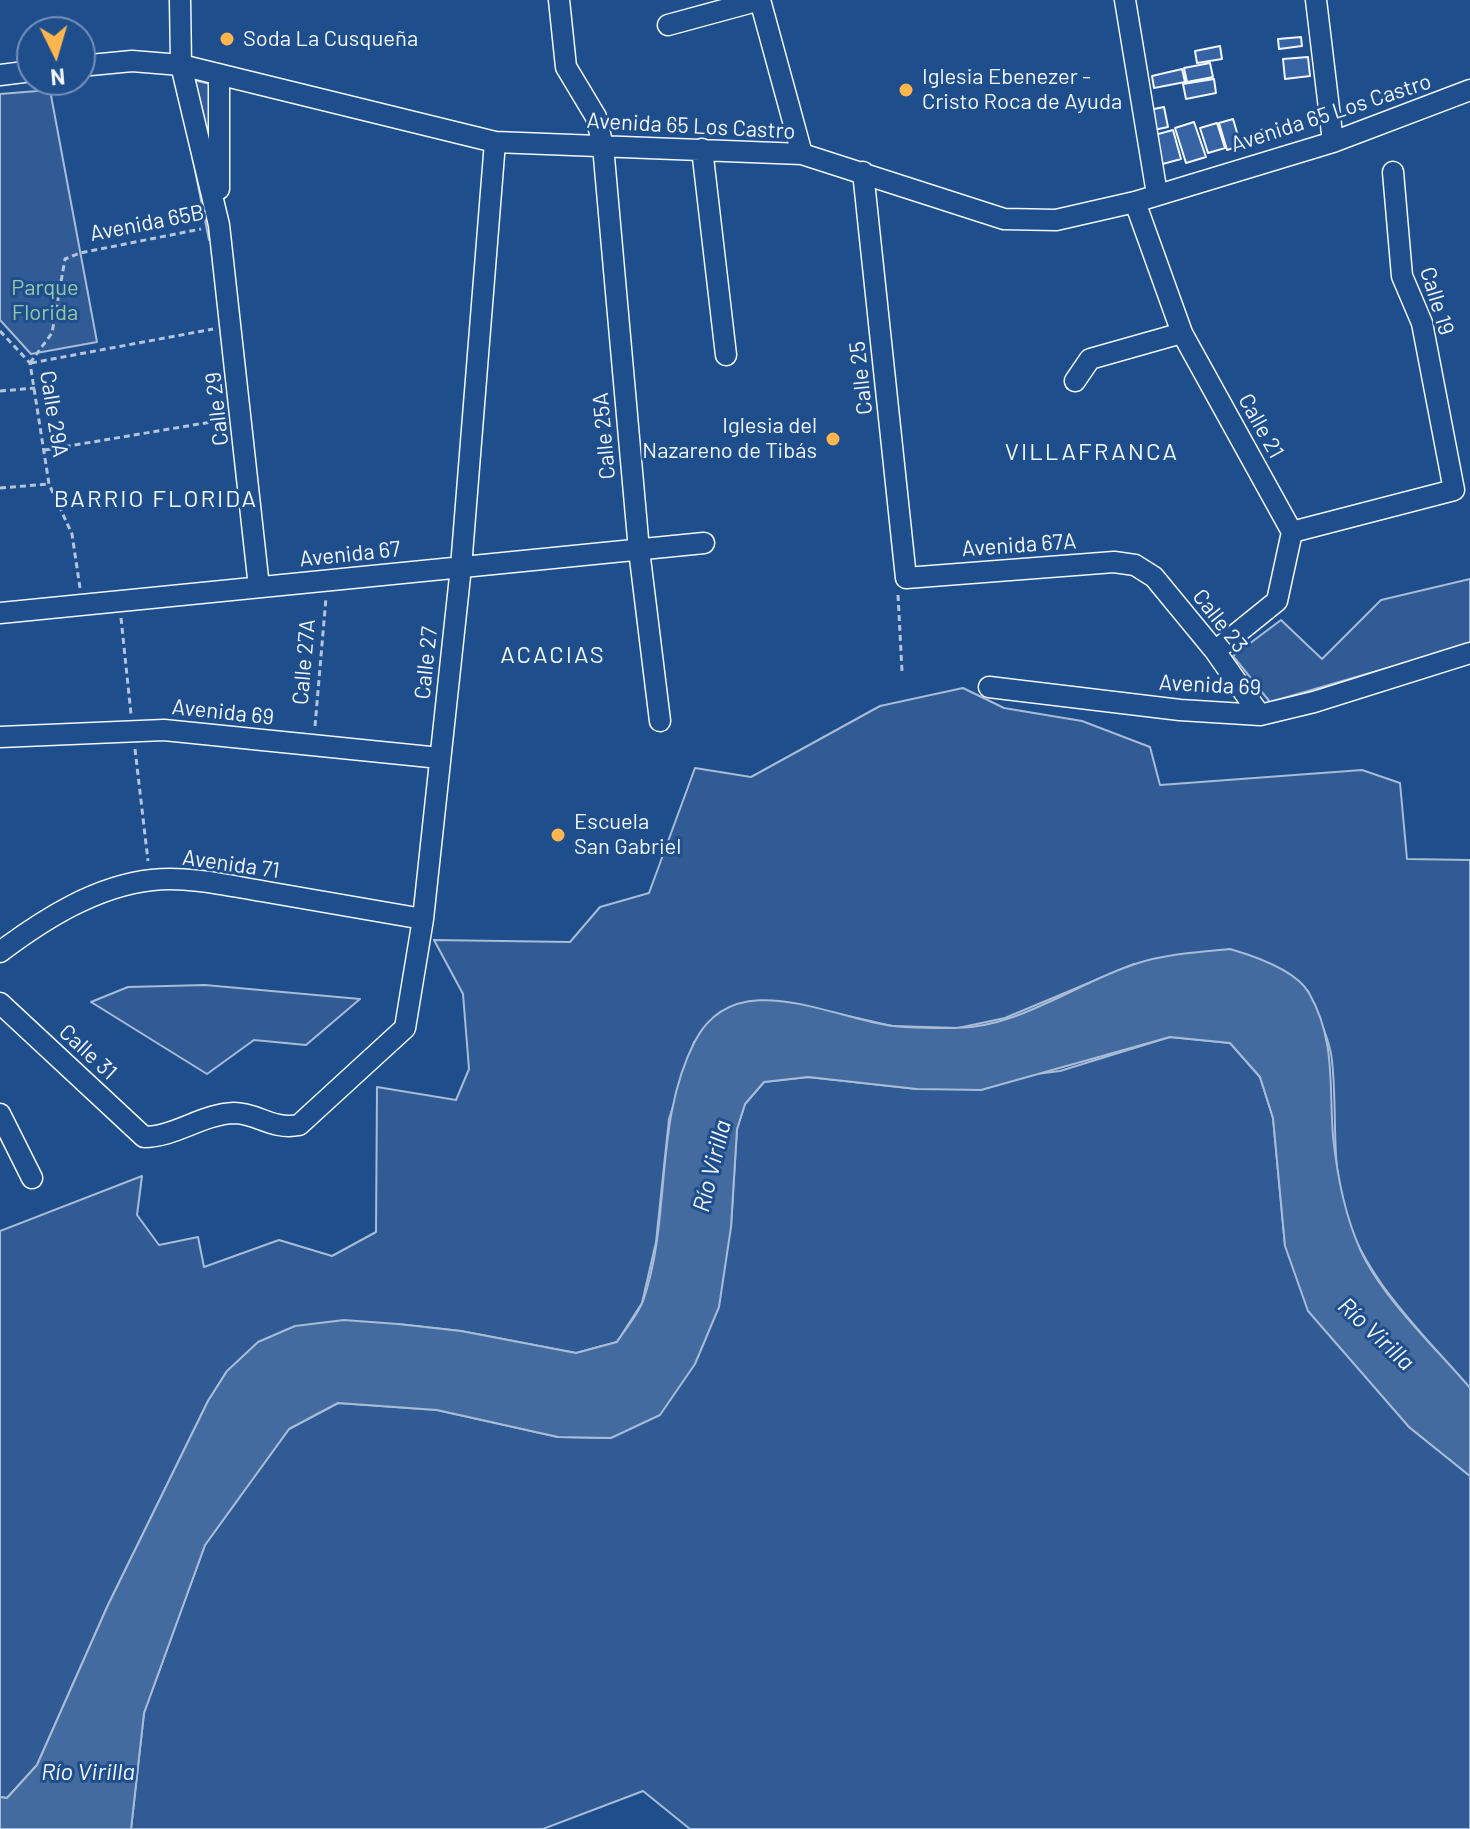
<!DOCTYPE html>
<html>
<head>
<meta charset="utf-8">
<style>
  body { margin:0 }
  #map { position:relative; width:1470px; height:1829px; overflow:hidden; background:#1f4e8c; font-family:Barlow,sans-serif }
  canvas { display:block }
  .north { position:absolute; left:16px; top:16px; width:80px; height:80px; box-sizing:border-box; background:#1f4e8c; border:2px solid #7391ba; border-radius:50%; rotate:175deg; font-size:22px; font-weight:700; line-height:32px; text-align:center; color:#f2f6ff }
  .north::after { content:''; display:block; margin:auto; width:28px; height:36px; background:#ffb74d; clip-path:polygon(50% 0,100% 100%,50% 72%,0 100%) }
</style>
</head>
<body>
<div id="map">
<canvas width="1470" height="1829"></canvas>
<div class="north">N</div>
</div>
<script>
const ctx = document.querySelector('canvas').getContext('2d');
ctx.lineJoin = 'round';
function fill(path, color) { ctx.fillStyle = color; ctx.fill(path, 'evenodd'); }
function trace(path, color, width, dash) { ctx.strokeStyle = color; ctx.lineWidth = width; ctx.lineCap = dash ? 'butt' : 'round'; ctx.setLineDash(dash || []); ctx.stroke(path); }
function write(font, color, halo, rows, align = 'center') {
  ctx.font = font + ' Barlow,sans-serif'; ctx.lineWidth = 6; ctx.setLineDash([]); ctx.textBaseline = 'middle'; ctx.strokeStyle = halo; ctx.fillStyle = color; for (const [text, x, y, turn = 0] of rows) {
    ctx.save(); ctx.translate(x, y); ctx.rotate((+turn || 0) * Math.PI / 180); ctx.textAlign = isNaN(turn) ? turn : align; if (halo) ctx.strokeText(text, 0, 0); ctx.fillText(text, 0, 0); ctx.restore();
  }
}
const green = new Path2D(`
  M176,76L210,84L209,240Z
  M50,90L97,342L31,354L0,320V94Z
  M1470,579V644L1270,702L1233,656L1281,620L1322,659L1381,600Z
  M963,688L1004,708L1082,721L1150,747L1160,785L1362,770L1400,783L1407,859L1470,860V1388C1422,1332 1356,1272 1341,1196C1332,1151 1337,1106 1332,1061C1330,1038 1316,1013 1308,991L1134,964L1005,1018L958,1028L892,1026L839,1014L694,1042L669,1119L656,1242L642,1303L617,1342L576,1353L461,1331L398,1324L227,1371L208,1401L108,1605L37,1765L7,1798L0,1797V1231L142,1176L137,1215L159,1245L198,1237L204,1267L279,1240L332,1256L376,1232L377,1087L456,1100L469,1069L463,994L434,940L570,942L600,907L649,893L695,768L751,777L880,706Z
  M205,985L360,999L306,1045L254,1040L207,1074L91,1002L128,987Z
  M1170,1037L1230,1043L1260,1077L1273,1118L1285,1246L1409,1427L1470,1476V1829H690L643,1791L543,1829H131L144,1713L205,1545L289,1429L338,1403L437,1410L558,1437L611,1438L731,1227L737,1129L745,1104L764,1082L808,1077L917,1089L1060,1071Z`);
const water = new Path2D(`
  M1230,949C1254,956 1296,970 1309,993C1336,1040 1329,1086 1333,1136C1337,1175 1344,1213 1360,1249C1382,1298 1435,1347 1470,1388V1476L1409,1427L1308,1311L1285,1246L1273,1118L1260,1077L1230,1043L1170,1037L981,1090L917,1089L808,1077L764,1082L745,1104L737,1129L731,1227L719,1307L695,1364L660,1415L611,1438L558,1437L437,1410L338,1403L289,1429L205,1545L144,1713L131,1829H0V1797L7,1798L37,1765L108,1605L208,1401L227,1371L258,1342L295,1326L344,1320L398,1324L461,1331L576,1353L617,1342C625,1329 638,1315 643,1301C672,1218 653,1122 695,1041C735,964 830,1018 893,1026C912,1028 933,1028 953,1028C1017,1029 1076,983 1135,964C1166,954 1198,952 1230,949Z`);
const building = new Path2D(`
  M1301,37L1302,46L1279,49L1278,39Z
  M1220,46L1222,59L1197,63L1195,51Z
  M1308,57L1310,76L1285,79L1283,59Z
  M1210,63L1213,77L1187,82L1184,68Z
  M1182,69L1185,82L1154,88L1152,76Z
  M1214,79L1216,93L1186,99L1183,84Z
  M1164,107L1168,127L1149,131L1144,111Z
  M1233,119L1241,146L1227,150L1219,123Z
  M1194,122L1206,157L1186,163L1175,128Z
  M1217,123L1225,148L1208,153L1200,128Z
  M1277,126L1279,136L1263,140L1261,130Z
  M1173,130L1181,159L1159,165L1151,136Z`);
const path = new Path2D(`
  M0,331L30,363L49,484L72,534L80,588
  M30,363L52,333L65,259L80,253L201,229
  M31,363L213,329
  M0,391L35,388
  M45,450L223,420
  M0,488L49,484
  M898,595L902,671
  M121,618L131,714
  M315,726L326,598
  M135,749L148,861`);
const minor = new Path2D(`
  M180,0L181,65L219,225L259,587
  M559,0L566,67L596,117L603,146L639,550L660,721
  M760,0L802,154
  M1125,0L1157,194
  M1316,0L1333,142
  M668,25L760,0
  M80,66L132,61L181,65L495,142L802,154L1004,219L1056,220L1135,202L1333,142L1470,90
  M0,75L32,71
  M702,149L726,355
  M863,172L906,578L1114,562L1135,565L1154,577L1215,651L1260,715
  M219,189V75
  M1135,202L1182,333L1292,532L1277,601L1215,651
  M1075,381L1090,359L1182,333
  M1292,532L1454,490L1422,323L1402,276L1393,172
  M0,613L704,543
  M989,687L1180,710L1260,715L1314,702L1470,653
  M0,737L164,730L440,758
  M0,952C44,919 96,886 152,880C190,876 230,886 267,892C319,901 371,910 423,919
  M0,1003L144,1137C175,1137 202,1114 234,1113C258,1113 271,1130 299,1125L405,1028L423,919L461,567L495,142
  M0,1114L32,1178`);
const markers = [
  [227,39,8,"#ffb74d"],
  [906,90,8,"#ffb74d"],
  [833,439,8,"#ffb74d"],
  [558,835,8,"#ffb74d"]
];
const poiNames = [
  ["Soda La Cusqueña",243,39],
  ["Iglesia Ebenezer -",922,77],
  ["Cristo Roca de Ayuda",922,102],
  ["Iglesia del",817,426,"right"],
  ["Nazareno de Tibás",817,451,"right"],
  ["Escuela",574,822],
  ["San Gabriel",574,847]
];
const streetNames = [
  ["Avenida 65 Los Castro",1331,113,-18],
  ["Avenida 65 Los Castro",691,126,3],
  ["Avenida 65B",147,223,-11],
  ["Calle 19",1437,301,73],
  ["Calle 25",861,378,-96],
  ["Calle 29",217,409,-96],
  ["Calle 29A",54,414,81],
  ["Calle 21",1261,426,61],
  ["Calle 25A",604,436,-95],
  ["Avenida 67A",1019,545,-4],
  ["Avenida 67",350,554,-6],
  ["Calle 23",1220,621,52],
  ["Calle 27A",304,662,-85],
  ["Calle 27",426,663,-84],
  ["Avenida 69",1210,685,3],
  ["Avenida 69",223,712,6],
  ["Avenida 71",231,864,8],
  ["Calle 31",88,1052,43]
];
const parkNames = [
  ["Parque",45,288],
  ["Florida",45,313]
];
const neighbourhoodNames = [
  ["VILLAFRANCA",1092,452],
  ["BARRIO FLORIDA",156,499],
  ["ACACIAS",553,655]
];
const waterNames = [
  ["Río Virilla",712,1166,-76],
  ["Río Virilla",1376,1334,43],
  ["Río Virilla",88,1772]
];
fill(green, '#305b95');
trace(green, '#a8bbd7', 2);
fill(water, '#446ba0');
trace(water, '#a8bbd7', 2);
fill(building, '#3563a3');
trace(building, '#f2f6ff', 2);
trace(minor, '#f2f6ff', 23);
trace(path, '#b3c4dc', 3, [6, 4]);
trace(minor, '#1f4e8c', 20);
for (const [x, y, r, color] of markers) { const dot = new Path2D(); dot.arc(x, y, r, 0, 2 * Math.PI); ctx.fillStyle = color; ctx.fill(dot); trace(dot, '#1f4e8c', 3); }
write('22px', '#f2f6ff', '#1f4e8c', poiNames, 'left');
write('22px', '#f2f6ff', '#1f4e8c', streetNames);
write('22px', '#97c8a6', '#1f4e8c', parkNames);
ctx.letterSpacing = '2px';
write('24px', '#f2f6ff', '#1f4e8c', neighbourhoodNames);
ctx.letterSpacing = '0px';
write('italic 24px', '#f2f6ff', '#1f4e8c', waterNames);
</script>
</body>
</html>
